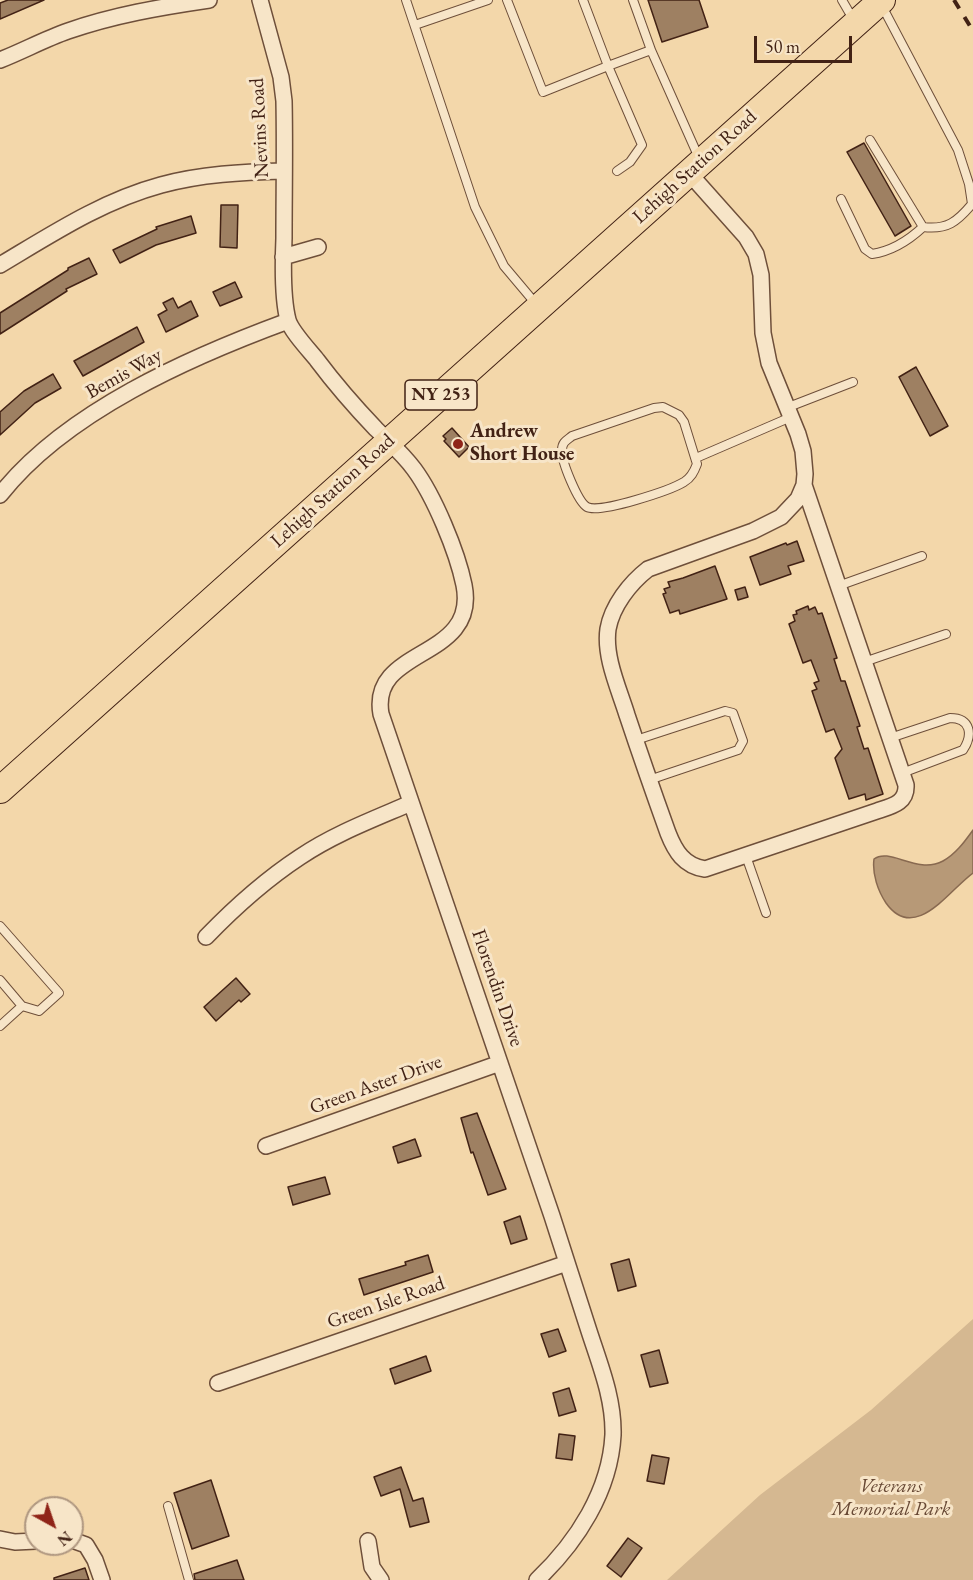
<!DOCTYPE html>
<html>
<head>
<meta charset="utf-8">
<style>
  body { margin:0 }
  #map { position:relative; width:973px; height:1580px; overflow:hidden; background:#f3d7aa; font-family:"EB Garamond",serif }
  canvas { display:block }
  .north { position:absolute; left:24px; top:1496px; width:60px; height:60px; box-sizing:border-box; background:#f7e5c8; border:2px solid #af9780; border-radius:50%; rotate:140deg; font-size:16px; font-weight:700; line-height:24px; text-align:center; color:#422215 }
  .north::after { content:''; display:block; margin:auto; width:21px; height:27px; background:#8f2418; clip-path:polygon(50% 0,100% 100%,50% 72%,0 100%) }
  .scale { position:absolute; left:754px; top:36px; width:98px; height:27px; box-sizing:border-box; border:3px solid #422215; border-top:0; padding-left:8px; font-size:18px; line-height:21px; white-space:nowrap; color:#422215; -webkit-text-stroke:4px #f7e5c8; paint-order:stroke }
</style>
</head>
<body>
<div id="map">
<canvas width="973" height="1580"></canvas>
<div class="north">N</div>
<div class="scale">50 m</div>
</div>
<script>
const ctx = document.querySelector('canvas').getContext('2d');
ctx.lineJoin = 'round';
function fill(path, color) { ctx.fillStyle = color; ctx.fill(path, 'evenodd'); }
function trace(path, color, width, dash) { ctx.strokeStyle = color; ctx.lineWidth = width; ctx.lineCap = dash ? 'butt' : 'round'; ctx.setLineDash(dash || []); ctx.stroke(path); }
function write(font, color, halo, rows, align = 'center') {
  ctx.font = font + ' "EB Garamond",serif'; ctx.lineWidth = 6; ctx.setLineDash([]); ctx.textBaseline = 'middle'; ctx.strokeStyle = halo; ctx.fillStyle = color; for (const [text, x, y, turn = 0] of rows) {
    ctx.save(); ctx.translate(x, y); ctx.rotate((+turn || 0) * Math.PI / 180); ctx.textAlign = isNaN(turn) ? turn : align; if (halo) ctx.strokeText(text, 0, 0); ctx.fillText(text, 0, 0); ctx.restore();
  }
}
const green = new Path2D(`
  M973,1319V1580H667L760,1495L871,1410Z`);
const water = new Path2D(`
  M973,830V873C950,889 915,944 886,903C878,891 872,874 874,859C890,847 917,875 943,861C956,854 965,841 973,830Z`);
const building = new Path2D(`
  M8,0H44L0,19V3Z
  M648,0H699L708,27L662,42Z
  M864,143L911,226L895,236L847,152Z
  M221,205H238L237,248L220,247Z
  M191,216L196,233L156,245L120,263L113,250L157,229L156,227Z
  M89,258L97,274L66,289L67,291L0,334V313L68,270V268Z
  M235,282L242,297L220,306L213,292Z
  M173,298L178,308L191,301L198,316L166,332L158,315L167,310L163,303Z
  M137,327L144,342L83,376L74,361Z
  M916,367L948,426L930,436L899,377Z
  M53,374L61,388L35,403L0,435V412L24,391Z
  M452,428L469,447L459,457L444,441L446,439L443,436Z
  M797,541L804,561L788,566L791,574L760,585L750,557L786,543L787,545Z
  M715,566L727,599L680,614L679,610L670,613L663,594L666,593L664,589L670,587L668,582L683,578Z
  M745,587L748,597L738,600L735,590Z
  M808,606L809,610L815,607L818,614L822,613L837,658L834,659L841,681H845L860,726L857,727L864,749L868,748L883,794L866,800L865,794L849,799L835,758L842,749L834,729L826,732L812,691L817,689L814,683L819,681L811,660L803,663L789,624L795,621L793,615L797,614L796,611Z
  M236,978L250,994L241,1002L239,1000L216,1021L204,1007Z
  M477,1113L506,1189L488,1195L473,1152L471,1153L461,1118Z
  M415,1139L421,1156L398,1163L393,1147Z
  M325,1177L330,1194L293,1205L288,1187Z
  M520,1216L527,1239L511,1244L504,1222Z
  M428,1255L433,1272L364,1295L359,1279L406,1265L405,1262Z
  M629,1259L636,1286L618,1291L611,1264Z
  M558,1329L566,1351L549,1357L541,1334Z
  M659,1350L668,1383L650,1387L641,1355Z
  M426,1356L431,1371L395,1384L390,1369Z
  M569,1388L576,1411L559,1416L553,1393Z
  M559,1434L575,1436L572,1460L556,1458Z
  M652,1455L669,1458L664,1484L647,1481Z
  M401,1467L413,1501L423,1498L429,1522L410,1527L400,1489L381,1496L374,1477Z
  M211,1480L229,1536L192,1549L174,1493Z
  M628,1538L642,1548L621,1577L607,1566Z
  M237,1560L244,1580H195L194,1574Z
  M85,1568L89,1580H54V1578Z`);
const service = new Path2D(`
  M406,0L475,207L504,266L536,304
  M507,0L543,92L608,66L642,145L630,162L617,171
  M583,0L608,66L651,50L699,158
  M633,0L651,50
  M842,0L853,19
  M415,25L488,0
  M870,140L923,227C947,230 957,222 972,204L969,184L958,150L882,6
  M841,199L865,249L872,254C892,251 908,241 923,227
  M663,407L679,415L684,422L697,464C694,472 691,478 684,482C671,490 600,514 587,507C578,502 561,461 562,450C562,442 567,440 572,436L654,408Z
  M786,408L853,382
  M696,458L791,417
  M838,586L922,556
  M864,662L946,634
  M890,738L950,718C971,718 973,735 963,750L902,773
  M636,740L725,711L733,713L743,741L738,750L649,780
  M746,856L766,913
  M0,926L59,993L39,1011L22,1006
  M0,980L22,1006L0,1026
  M168,1506L189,1580`);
const minor = new Path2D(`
  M260,0L281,77L284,101C285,147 284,192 284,238C283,262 282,297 288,320C291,331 309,350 317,360C335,384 355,407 376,429C389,442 403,454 414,469C434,496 457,551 464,585C479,661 369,646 381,714C438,881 495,1049 552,1216C564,1254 577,1293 589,1331C600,1365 614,1399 613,1435C610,1491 577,1542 537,1580
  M0,60C23,51 45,39 68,31C114,15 161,7 209,0
  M689,173L746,237L756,254L761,275L763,333L769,363L798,434L803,451L805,474L804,485L798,499L781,517L753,531L648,569C630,583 612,606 608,629C604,657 619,689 627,715C640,754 654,794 668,833C675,851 684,866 705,869L877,811C892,806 907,803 906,785L804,485
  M283,257L318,247
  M0,265C52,234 102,201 161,185C201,174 243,172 284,171
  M0,495C65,412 190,357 288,321
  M206,937C235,907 265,880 300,857C334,834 374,819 411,803
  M266,1146L500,1063
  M218,1383L567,1263
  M0,1539L15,1542L36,1541
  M72,1540L86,1545L95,1560L102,1580
  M368,1541L372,1567L381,1580`);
const primary = new Path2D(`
  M0,790L882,0`);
const rail = new Path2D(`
  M954,0L973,31`);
const markers = [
  [458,444,6,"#8f2418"]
];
const shields = [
  [441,395,72]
];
const shieldNames = [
  ["NY 253",441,395]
];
const streetNames = [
  ["Nevins Road",260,128,-93],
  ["Lehigh Station Road",695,167,-42],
  ["Bemis Way",124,374,-29],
  ["Lehigh Station Road",333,491,-42],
  ["Florendin Drive",497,988,71],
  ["Green Aster Drive",376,1085,-20],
  ["Green Isle Road",386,1303,-19]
];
const poiNames = [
  ["Andrew",470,432],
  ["Short House",470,455]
];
const parkNames = [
  ["Veterans",891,1487],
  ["Memorial Park",891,1510]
];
fill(green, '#d5b891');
fill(water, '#b79977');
trace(water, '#886950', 1.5);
fill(building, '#9e8062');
trace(building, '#422215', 1.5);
trace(service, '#6e4f3a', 10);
trace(minor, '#6e4f3a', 18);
trace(primary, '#422215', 28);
trace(service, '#f7e5c8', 8);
trace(minor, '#f7e5c8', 15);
trace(primary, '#f3d7aa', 26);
trace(rail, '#422215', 4, [10, 10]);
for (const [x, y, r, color] of markers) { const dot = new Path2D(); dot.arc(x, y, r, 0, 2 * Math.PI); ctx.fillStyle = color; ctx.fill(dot); trace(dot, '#f7e5c8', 2); }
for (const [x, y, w] of shields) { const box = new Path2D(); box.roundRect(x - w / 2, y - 15, w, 30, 4.5); ctx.fillStyle = '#f7e5c8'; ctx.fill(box); trace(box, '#422215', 1.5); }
write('bold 18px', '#422215', null, shieldNames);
write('20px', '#422215', '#f7e5c8', streetNames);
write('bold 20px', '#422215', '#f7e5c8', poiNames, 'left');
write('italic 20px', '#674834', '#f7e5c8', parkNames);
</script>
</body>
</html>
